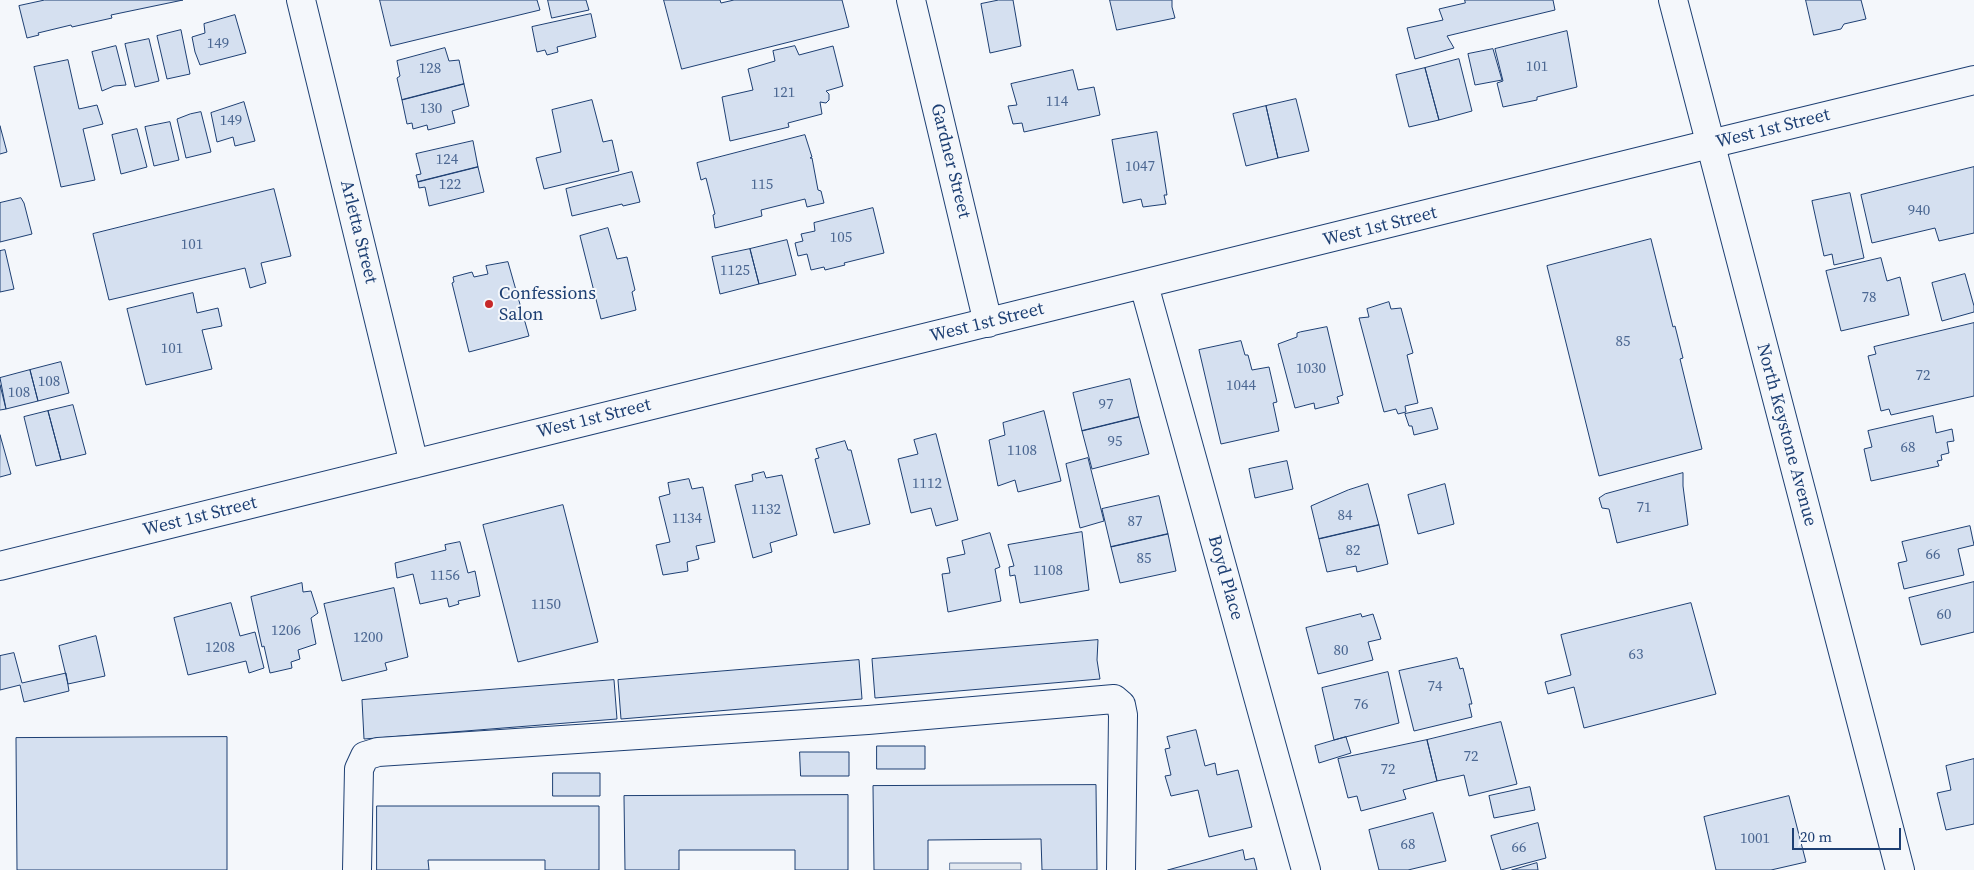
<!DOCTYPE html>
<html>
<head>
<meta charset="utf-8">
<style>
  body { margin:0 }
  #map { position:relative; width:1974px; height:870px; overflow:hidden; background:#f4f7fb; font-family:"Source Serif 4",serif }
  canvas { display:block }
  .scale { position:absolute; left:1792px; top:828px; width:109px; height:22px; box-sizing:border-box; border:2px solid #1d3f73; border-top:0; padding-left:6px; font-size:15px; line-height:18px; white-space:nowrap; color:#1d3f73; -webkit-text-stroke:4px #f4f7fb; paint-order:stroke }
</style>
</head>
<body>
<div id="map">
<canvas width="1974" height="870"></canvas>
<div class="scale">20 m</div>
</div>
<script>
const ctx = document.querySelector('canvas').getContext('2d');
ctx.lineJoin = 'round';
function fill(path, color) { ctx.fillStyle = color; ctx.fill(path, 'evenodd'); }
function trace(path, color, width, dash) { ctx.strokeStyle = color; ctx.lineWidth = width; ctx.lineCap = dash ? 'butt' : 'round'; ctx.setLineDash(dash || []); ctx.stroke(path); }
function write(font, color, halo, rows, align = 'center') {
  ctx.font = font + ' "Source Serif 4",serif'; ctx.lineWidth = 4; ctx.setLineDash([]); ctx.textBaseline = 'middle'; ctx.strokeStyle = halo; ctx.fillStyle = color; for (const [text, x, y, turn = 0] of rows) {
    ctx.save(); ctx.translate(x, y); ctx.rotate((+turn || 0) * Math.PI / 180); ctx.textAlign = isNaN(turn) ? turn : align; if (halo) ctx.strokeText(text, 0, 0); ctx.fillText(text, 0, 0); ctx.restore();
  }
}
const green = new Path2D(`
  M950,863H1021V870H950Z`);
const building = new Path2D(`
  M45,0H183L111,15L112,18L72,27L71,25L38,33L39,35L27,38L19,6Z
  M380,0H537L540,10L391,46Z
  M548,0H586L589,10L552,18Z
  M664,0H720L721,3L734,0H842L849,27L682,69Z
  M999,0H1013L1021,46L990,53L981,4Z
  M1110,0H1172V7L1175,18L1117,30Z
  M1465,0H1553L1555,10L1447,36L1454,48L1415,59L1407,28L1443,20L1439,9L1465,3Z
  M1806,0H1861L1866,19L1844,24L1841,29L1814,35Z
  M591,14L596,37L557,47L558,52L547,55L545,50L537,52L532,27Z
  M235,15L246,53L200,65L195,52L192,37L205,33L204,24Z
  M181,30L190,74L167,79L157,36Z
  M1567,31L1577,87L1537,97V100L1503,107L1497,83L1503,81L1495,49Z
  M149,39L159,81L135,87L125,44Z
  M116,46L126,85L114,86L102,91L92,52Z
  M795,46L799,55L833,46L843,86L826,91L829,94V100L826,103L820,102L822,114L788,123L789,127L730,141L722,97L753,90L748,69L775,61L773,51Z
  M445,48L449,61L459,60L464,84L402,100L397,78L400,76L397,61Z
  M1493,49L1502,80L1475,85L1468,54Z
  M1459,59L1472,111L1439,120L1425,68Z
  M68,60L79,109L97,105L103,124L83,129L95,180L61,187L34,67Z
  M1425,68L1439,120L1409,127L1396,75Z
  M1073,70L1078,90L1094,87L1100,115L1024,132L1022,123L1013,124L1008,106L1017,105L1011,84Z
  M464,84L469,106L452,111L455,123L428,130L427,125L413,129L412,123L407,124L402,100Z
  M1296,99L1309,151L1278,158L1266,106Z
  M592,100L603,142L612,140L619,171L544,189L536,158L561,152L552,110Z
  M244,102L255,141L235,146L233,137L217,142L211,113Z
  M1266,106L1278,158L1246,166L1233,114Z
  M201,112L211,152L186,158L177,119L190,114Z
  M170,122L179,160L154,166L145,127Z
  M0,126L7,152L0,154Z
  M137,129L147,167L121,174L112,135Z
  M1157,132L1167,195H1164L1166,204L1143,207L1141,199L1123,203L1112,140Z
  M805,135L812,157L810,158H812L818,190L821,191L824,203L807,207L805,199L761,210L762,216L715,228L713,215L715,214L706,178L701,180L697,163Z
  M473,141L478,167L418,182L416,175L421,174L416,154Z
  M478,167L484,192L429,206L425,187L419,188L418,182Z
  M1974,167V233L1939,241L1935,228L1872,243L1861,195Z
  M632,172L640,202L623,206L622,204L572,216L566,189Z
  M274,189L291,256L261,263L266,283L250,288L245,268L109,300L93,234Z
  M1850,193L1864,258L1834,265L1832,254L1824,256L1812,201Z
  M21,198L24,203L32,234L0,242V203Z
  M873,208L884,253L844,263L845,265L825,270L824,267L811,270L807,254L798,256L795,243L803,241L801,234L815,231L814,223Z
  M608,228L617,259L627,257L635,290L632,292L636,310L601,319L580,236Z
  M1651,239L1673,327L1675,326L1683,358L1680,359L1702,449L1599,476L1547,266Z
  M787,240L796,275L759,284L750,249Z
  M750,249L759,284L720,294L712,257Z
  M5,250L14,289L0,292V251Z
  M1881,258L1887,281L1900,277L1909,315L1841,331L1826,271Z
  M508,262L529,336L469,352L452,283L454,282L453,277L472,272L474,277L488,274L486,266Z
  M1965,274L1974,306V312L1942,321L1932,283Z
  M193,293L197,313L218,308L222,326L202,330L212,369L146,385L127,309Z
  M1389,302L1391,309L1401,308L1413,353L1407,355L1418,403L1405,406L1406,412L1398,414L1396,409L1384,412L1359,318L1369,317L1367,309Z
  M1974,323V396L1891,415L1889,409L1881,411L1868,356L1876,354L1874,347Z
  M1327,327L1343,395L1337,397L1339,403L1315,409L1314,403L1295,408L1278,344L1297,337V333L1300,332Z
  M1241,341L1245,355H1248L1252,370L1269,367L1277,402L1273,403L1279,431L1221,444L1199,350Z
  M61,362L69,393L38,401L30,370Z
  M30,370L38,401L6,409L0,378Z
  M1130,379L1139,417L1082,431L1073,393Z
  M0,385L6,409L0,410Z
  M73,405L86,454L61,460L48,411Z
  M1432,408L1438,429L1414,435L1412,426H1409L1405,414Z
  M48,411L61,460L36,466L24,417Z
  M1044,411L1061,481L1018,492L1015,480L998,486L989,440L1005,435L1003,423Z
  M1933,416L1936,433L1952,429L1954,441L1947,442L1949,453L1941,455L1942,460L1937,461L1939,466L1871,481L1864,449L1872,447L1868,431Z
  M1139,417L1149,454L1092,469L1082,431Z
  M936,434L958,520L936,526L931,508L911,513L898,459L918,454L914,440Z
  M0,435L11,474L0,477Z
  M845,441L848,450H851L870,524L834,533L815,459L819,458L816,449Z
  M1088,458L1104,521L1080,528L1066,464Z
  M1287,461L1293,489L1255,498L1249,469Z
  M764,472L766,478L782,475L797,535L770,543L772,552L753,558L735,485L753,481L752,475Z
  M1683,473V486L1688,525L1617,543L1609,509L1602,508L1599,498L1605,494Z
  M689,479L692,489L703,487L715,542L696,546L699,559L687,562L688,571L663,575L656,545L670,542L659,497L670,494L668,483Z
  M1368,484L1379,525L1319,539L1311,506L1348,490Z
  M1445,484L1454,524L1418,534L1408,495Z
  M1159,496L1168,534L1111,547L1102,509Z
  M563,505L598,642L518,662L483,525Z
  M1379,525L1388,564L1357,572L1356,566L1327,572L1319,539Z
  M1970,526L1974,545L1958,549L1964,575L1904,589L1898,563L1907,561L1902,542Z
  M1082,532L1089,590L1020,603L1015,575L1010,576L1009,567L1014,566L1008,545Z
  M990,533L1000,567L995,569L1001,601L948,612L942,574L950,573L947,558L965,554L962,541Z
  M1168,534L1176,571L1120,583L1111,547Z
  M460,542L468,573L475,571L480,596L458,601L459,604L449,607L447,598L420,604L413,574L397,578L395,563L446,550L445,545Z
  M1974,582V632L1921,645L1909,598Z
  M302,583L303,592L311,591L318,613L311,618L316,644L298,650L300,659L291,662L292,668L270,673L264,646L262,647L251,597Z
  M394,588L408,657L385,663L387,670L342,681L324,604Z
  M231,603L240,636L255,632L264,668L249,673L246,661L188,675L174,618Z
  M1691,603L1716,694L1584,728L1574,687L1548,694L1545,682L1571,675L1561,635Z
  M1361,614L1362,617L1373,614L1381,639L1368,642L1373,660L1318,674L1306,628Z
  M96,636L105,676L68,684L59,646Z
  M1098,640L1097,660L1100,679L875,698L872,659Z
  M14,653L22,683L66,673L69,691L24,702L20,685L0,690V656Z
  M1457,658L1460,669L1463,668L1472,704H1469L1472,717L1414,731L1399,671Z
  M859,660L862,699L621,719L618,680Z
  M1388,672L1399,723L1334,740L1322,688Z
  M614,680L617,719L364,739L362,700Z
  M1501,722L1517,784L1469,796L1464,775L1437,781L1427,740Z
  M1196,730L1205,766L1215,763L1217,775L1238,770L1252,827L1209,837L1198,790L1171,796L1165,776L1171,775L1165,749L1170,748L1167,737Z
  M227,737V870H17L16,738Z
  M1346,737L1351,753L1319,763L1315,746Z
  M1427,740L1437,781L1403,790L1406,799L1361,811L1357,796L1348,798L1338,759Z
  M877,746H925V769H877Z
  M800,752H849V776H801Z
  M1974,759V824L1946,830L1937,793L1951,790L1946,766Z
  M553,773H600V796H553Z
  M1096,785L1097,870H1042L1041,839L928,840V870H874L873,786Z
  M1530,787L1535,810L1494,818L1489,796Z
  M848,795V870H795V850H679V870H625L624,796Z
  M1789,796L1806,862L1771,870H1716L1704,817Z
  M377,806H599V870H545V860H428L429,870H377Z
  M1433,813L1446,861L1408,870H1379L1369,830Z
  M1538,823L1546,858L1501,870L1491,836Z
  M1243,850L1245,860L1254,858L1257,870H1168Z
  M1537,863L1538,870H1512Z`);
const minor = new Path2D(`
  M301,0L414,464
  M911,0L988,323
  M1144,285L1306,870
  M0,566L1710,144
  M357,870L359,769L365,756L378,752L868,720L1114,699L1121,705L1123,715L1121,870`);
const tertiary = new Path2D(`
  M1710,144L1974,80`);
const secondary = new Path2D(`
  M1673,0L1900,870`);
const markers = [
  [489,304,5,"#c62828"]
];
const numberNames = [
  ["149",218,44],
  ["101",1537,67],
  ["128",430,69],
  ["121",784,93],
  ["114",1057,102],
  ["130",431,109],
  ["149",231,121],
  ["124",447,160],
  ["1047",1140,167],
  ["122",450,185],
  ["115",762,185],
  ["940",1919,211],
  ["105",841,238],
  ["101",192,245],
  ["1125",735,271],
  ["78",1869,298],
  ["85",1623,342],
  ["101",172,349],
  ["1030",1311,369],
  ["72",1923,376],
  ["108",49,382],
  ["1044",1241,386],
  ["108",19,393],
  ["97",1106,405],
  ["95",1115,442],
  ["68",1908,448],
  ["1108",1022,451],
  ["1112",927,484],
  ["71",1644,508],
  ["1132",766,510],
  ["84",1345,516],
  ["1134",687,519],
  ["87",1135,522],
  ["82",1353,551],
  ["66",1933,555],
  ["85",1144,559],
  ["1108",1048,571],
  ["1156",445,576],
  ["1150",546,605],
  ["60",1944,615],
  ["1206",286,631],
  ["1200",368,638],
  ["1208",220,648],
  ["80",1341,651],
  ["63",1636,655],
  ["74",1435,687],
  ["76",1361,705],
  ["72",1471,757],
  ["72",1388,770],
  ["1001",1755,839],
  ["68",1408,845],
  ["66",1519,848]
];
const streetNames = [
  ["West 1st Street",1773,129,-14],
  ["Gardner Street",950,161,76],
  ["West 1st Street",1380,227,-14],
  ["Arletta Street",358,232,76],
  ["West 1st Street",987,323,-14],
  ["West 1st Street",594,419,-14],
  ["North Keystone Avenue",1786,435,75],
  ["West 1st Street",200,517,-14],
  ["Boyd Place",1225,578,74]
];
const poiNames = [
  ["Confessions",499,294],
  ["Salon",499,315]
];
fill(green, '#e3e9f0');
trace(green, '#687fa3', 1);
fill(building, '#d5e0f0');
trace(building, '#1d3f73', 1);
trace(minor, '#1d3f73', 30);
trace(tertiary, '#1d3f73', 30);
trace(secondary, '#1d3f73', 30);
trace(minor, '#f4f7fb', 28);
trace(tertiary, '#f4f7fb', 28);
trace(secondary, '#f4f7fb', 28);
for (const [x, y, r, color] of markers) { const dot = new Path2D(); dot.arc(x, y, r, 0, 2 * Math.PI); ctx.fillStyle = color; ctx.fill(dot); trace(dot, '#f4f7fb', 2); }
write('15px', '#4b6792', null, numberNames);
write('18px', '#1d3f73', '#f4f7fb', streetNames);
write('18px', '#1d3f73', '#f4f7fb', poiNames, 'left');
</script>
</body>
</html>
